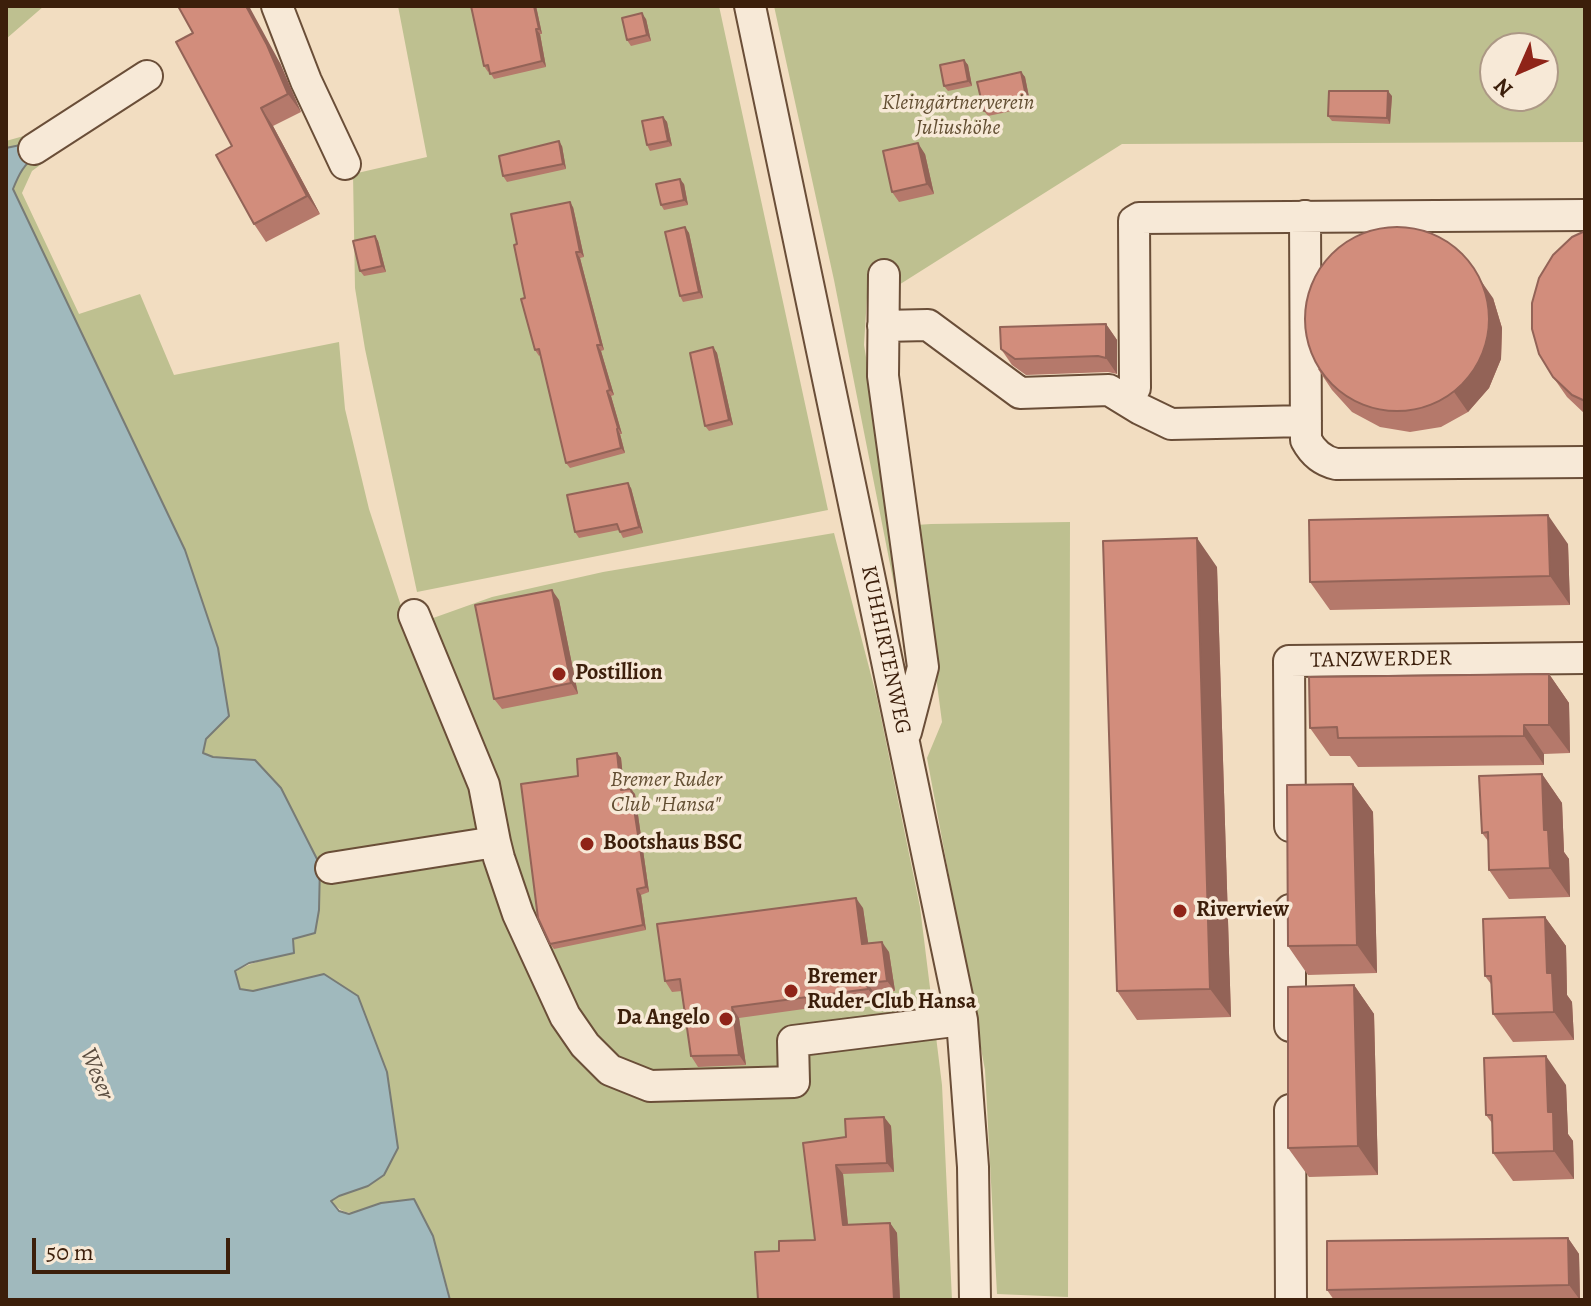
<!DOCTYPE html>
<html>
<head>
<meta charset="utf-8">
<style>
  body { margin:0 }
  #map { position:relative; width:1591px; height:1306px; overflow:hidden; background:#f2ddc1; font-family:Alegreya,serif }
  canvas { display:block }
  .frame { position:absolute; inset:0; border:8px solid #3c1f0b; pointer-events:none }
  .north { position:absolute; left:1479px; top:32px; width:80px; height:80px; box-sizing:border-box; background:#f7e9d7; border:2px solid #ac9885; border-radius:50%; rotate:225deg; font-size:22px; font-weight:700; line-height:32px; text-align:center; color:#3c1f0b }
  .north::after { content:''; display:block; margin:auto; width:28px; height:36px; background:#8f2418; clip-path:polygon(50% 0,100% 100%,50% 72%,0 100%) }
  .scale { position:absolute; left:32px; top:1238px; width:198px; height:36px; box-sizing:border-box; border:4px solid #3c1f0b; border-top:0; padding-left:10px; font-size:24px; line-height:28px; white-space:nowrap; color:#3c1f0b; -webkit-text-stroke:6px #f7e9d7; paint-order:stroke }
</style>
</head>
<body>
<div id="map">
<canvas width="1591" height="1306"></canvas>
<div class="frame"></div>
<div class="north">N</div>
<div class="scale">50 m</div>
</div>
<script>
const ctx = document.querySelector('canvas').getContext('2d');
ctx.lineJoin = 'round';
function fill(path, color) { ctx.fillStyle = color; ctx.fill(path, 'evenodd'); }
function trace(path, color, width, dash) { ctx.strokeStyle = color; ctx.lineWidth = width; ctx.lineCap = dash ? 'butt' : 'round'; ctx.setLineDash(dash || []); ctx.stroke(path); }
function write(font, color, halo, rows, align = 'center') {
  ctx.font = font + ' Alegreya,serif'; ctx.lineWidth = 7; ctx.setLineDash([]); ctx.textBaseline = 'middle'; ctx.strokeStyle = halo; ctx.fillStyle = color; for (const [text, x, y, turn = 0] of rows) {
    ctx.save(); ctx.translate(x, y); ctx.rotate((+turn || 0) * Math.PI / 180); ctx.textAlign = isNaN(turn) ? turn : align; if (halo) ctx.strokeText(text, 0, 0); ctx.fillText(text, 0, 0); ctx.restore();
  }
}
const green = new Path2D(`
  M11,6H44L6,39V9Z
  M398,6H719L828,510L417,592L365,349L355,288L353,174L427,157Z
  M774,6H1585V142L1122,144L894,288L872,276L867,297L864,345L911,629L903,630L834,280ZM1495,48H1543V96H1495Z
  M45,130L57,148L47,160L32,171L22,193L79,314L140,294L174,375L339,342L345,409L369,509L408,627L492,597L603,572L834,533L877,698L920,907L942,1085L952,1300H450L447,1286L381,1203C358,1211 348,1221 331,1201L339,1196L368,1186L324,974L253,991L240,989L235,972C253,960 273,959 294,953L293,939L255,760L213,757L203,753L206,739L229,716L218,647L185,550L13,189C18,174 24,164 37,155L17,147L6,148V141Z
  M1070,522L1068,1297L997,1294L985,1070L927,758L942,722L916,525L931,524Z`);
const water = new Path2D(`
  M30,143L37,155C24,164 19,174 13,189L185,550L218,648L229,716L206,739L203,753L213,757L255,760L281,788L320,865L319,910L315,933L293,939L294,953L249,963L235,971L240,989L253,991L324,974L358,996L387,1072L398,1148L384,1175L368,1186L339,1196L331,1201L339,1211L349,1214L381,1203L414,1199L433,1236L450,1300H6V148Z`);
const minor = new Path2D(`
  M277,6L306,81L345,164
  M750,6L962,1020L973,1167L975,1300
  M34,149L147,76
  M1305,216L1306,440C1313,453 1322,461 1336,464L1585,462
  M884,275L883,376L923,667L906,732
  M883,326L928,325L1020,393L1109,390L1140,409L1171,424L1306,421
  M1127,401L1135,388L1134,221L1139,218L1585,215
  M414,615L484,785L495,842
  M1290,826L1289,661L1585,658
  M331,868L495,842L499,858L518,914L565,1016L585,1045L610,1070L650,1086L794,1082L793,1041L962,1020
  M1290,910V1026
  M1290,1110L1291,1300`);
const wall = new Path2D(`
  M536,6L542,34H540L546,67L494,79L489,71L488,72L484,66Z
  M646,19L651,41L631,46L627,40Z
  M193,33L280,63L301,112L273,126L320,214L266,242L254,224L232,146Z
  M964,60L968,65L972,86L948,91L944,86Z
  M1021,72L1025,77L1031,107L988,116L984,111Z
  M1392,96L1390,124L1332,121L1328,116Z
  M663,117L667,122L672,146L650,151L647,145Z
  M562,146L566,169L507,182L503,176Z
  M925,154L934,194L899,202L892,192Z
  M684,184L688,205L664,210L661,205Z
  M573,207L584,257L580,258L604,350L601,351L614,395L611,396L622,434H620L625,453L570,468L566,463L540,355L539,356L535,350L517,244Z
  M685,227L689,233L703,298L683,302L680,296Z
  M1585,231V414L1567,397L1553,377Z
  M375,236L378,241L386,272L364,276L360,271Z
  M1493,298L1502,328L1501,359L1489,388L1468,412L1441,427L1410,432L1380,427L1352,412L1332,390L1318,369Z
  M1106,324L1117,340V374L1108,372L1026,375L1012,365L1001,349Z
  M713,347L717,353L733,425L709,431L705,426Z
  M631,488L643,533L623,538L619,530L579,538L575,532Z
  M1568,544L1570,605L1330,610L1310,582Z
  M1217,567L1231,1017L1137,1020L1117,991Z
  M559,600L578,694L502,709L494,699Z
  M1549,674L1569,703L1570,753L1544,754V765L1358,767L1350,756H1330L1310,728Z
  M617,753L621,758L624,790L635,794L649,892L641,895L646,930L554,949L550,944L578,776Z
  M1542,774L1562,803L1564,852L1569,859L1570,897L1509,899L1489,870L1488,841L1482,833Z
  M1353,784L1373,812L1377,973L1308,975L1288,946Z
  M863,908L868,943L889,952L895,991L875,994L876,999L739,1018L746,1065L698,1067L691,1056L682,991L672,992L665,981Z
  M1545,917L1566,946L1567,995L1572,1002L1574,1040L1513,1042L1493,1014L1491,984L1485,976Z
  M1354,985L1374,1014L1378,1175L1309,1177L1288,1148Z
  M1566,1085L1568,1134L1573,1141L1574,1179L1513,1181L1493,1153L1492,1123L1486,1115Z
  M884,1117L891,1126L894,1172L843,1174L848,1225L890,1223L897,1233L900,1300H758L779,1251L815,1240L803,1143L846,1137Z
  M1568,1238L1579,1254L1580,1300H1334L1327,1290Z`);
const shadedWall = new Path2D(`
  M246,6H249L280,63L301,112L288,94Z
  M534,6H536L542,34L539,29Z
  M642,13L646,19L651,41L647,35Z
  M536,29L540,34L546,67L542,61Z
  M964,60L968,65L972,86L968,81Z
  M1021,72L1025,77L1031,107L1027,101Z
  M1388,91L1392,96L1390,124L1387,118Z
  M261,108L273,126L320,214L307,196Z
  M663,117L667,122L672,146L668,141Z
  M559,141L562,146L566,169L563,164Z
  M918,143L925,154L934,194L927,184Z
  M680,179L684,184L688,205L684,200Z
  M570,202L573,207L584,257L580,252Z
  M685,227L689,233L703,298L699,292Z
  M375,236L378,241L386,272L382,266Z
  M576,252L580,258L604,350L601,345Z
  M1479,278L1493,298L1502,328L1501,359L1489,388L1468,412L1454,392Z
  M1106,324L1117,340V374L1106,358Z
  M597,345L601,351L614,395L610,390Z
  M713,347L717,353L733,425L729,420Z
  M607,391L611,396L622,434L618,428Z
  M617,429L620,434L625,453L621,448Z
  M628,483L631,488L643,533L639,527Z
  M1548,515L1568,544L1570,605L1550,576Z
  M1197,538L1217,567L1231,1017L1210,989Z
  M552,590L559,600L578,694L571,683Z
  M1549,674L1569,703L1570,753L1549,725Z
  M1524,725L1544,754V765L1524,736Z
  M617,753L621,758L625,796L621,790Z
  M1542,774L1562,803L1564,852L1569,859L1570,897L1550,868L1544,830Z
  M1353,784L1373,812L1377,973L1357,945Z
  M631,789L635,794L649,892L646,887Z
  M637,889L641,895L646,930L643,925Z
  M856,898L863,908L870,955L862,944Z
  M1545,917L1566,946L1567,995L1572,1002L1574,1040L1554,1012L1547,973Z
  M882,942L889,952L895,991L887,981Z
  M867,983L875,994L876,999L868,989Z
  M1354,985L1374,1014L1378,1175L1358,1146Z
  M732,1007L739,1018L746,1065L739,1055Z
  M1546,1056L1566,1085L1568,1134L1573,1141L1574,1179L1554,1151L1548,1112Z
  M884,1117L891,1126L894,1172L887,1163Z
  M836,1165L843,1174L849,1235L843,1225Z
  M890,1223L897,1233L900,1300H894Z
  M1568,1238L1579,1254L1580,1300L1569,1285Z`);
const building = new Path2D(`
  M178,6H246L267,45L288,94L261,108L307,196L254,224L216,155L232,146L176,42L193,33Z
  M471,6H534L539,29H536L542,61L490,74L488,65L484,66Z
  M642,13L647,35L627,40L622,18Z
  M964,60L968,81L944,86L940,65Z
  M1021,72L1027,101L984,111L977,82Z
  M1329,91H1388L1387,118L1328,116Z
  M663,117L668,141L647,145L642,121Z
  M559,141L563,164L503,176L499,156Z
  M918,143L927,184L892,192L883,151Z
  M680,179L684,200L661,205L656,184Z
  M570,202L580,252H576L601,345H597L610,390L607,391L618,428L617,429L621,448L566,463L539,349L535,350L521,299L525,298L514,245L517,244L511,214Z
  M685,227L699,292L680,296L665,232Z
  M1305 319a92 92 0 1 1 184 0a92 92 0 1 1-184 0Z
  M1585,231V401L1572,395L1553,377L1539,354L1532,329V303L1539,278L1553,255L1572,237Z
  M375,236L382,266L360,271L353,241Z
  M1106,324V358L1098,356L1015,359L1001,349L1000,327Z
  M713,347L729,420L705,426L690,353Z
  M628,483L639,527L620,532L617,524L575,532L567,495Z
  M1548,515L1550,576L1310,582L1309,520Z
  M1197,538L1210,989L1117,991L1103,541Z
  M552,590L571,683L494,699L475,605Z
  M1549,674V725H1524V736L1338,738L1337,727L1310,728L1309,677Z
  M617,753L621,790L631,789L646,887L637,889L643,925L550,944L538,918L521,784L578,776L577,759Z
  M1542,774L1544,830H1548L1550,868L1489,870L1488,832L1482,833L1479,776Z
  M1353,784L1357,945L1288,946L1287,785Z
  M856,898L862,944L882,942L887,981L867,983L868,989L732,1007L739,1055L691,1056L680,979L665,981L657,924Z
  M1545,917L1547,973H1552L1554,1012L1493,1014L1491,976H1485L1483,919Z
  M1354,985L1358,1146L1288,1148V987Z
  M1546,1056L1548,1112H1553L1554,1151L1493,1153L1492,1115H1486L1484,1058Z
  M884,1117L887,1163L836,1165L843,1225L890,1223L894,1300H758L755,1252L779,1251V1241L815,1240L803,1143L846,1137L845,1119Z
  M1568,1238L1569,1285L1327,1290V1241Z`);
const markers = [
  [559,674,8,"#8f2418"],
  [587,844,8,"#8f2418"],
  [1180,911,8,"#8f2418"],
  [791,991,8,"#8f2418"],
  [726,1019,8,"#8f2418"]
];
const parkNames = [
  ["Kleingärtnerverein",958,104],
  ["Juliushöhe",958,129],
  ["Bremer Ruder",666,781],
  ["Club \"Hansa\"",666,806]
];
const streetNames = [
  ["KUHHIRTENWEG",885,650,78],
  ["TANZWERDER",1381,660,-1]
];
const poiNames = [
  ["Postillion",575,674],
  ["Bootshaus BSC",603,844],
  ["Riverview",1196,911],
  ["Bremer",807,978],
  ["Ruder-Club Hansa",807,1003],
  ["Da Angelo",710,1019,"right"]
];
const waterNames = [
  ["Weser",96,1074,68]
];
fill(green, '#bec090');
fill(water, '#a0b9bd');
trace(water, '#787b76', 2);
trace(minor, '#6a4e38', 34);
trace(minor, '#f7e9d7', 30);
fill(wall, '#b5796b');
fill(shadedWall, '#936357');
fill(building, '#d28d7c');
trace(building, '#936357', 2);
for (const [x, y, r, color] of markers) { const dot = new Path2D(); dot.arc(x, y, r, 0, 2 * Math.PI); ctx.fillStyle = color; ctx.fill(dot); trace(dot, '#f7e9d7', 3); }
write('italic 22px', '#634f33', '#f7e9d7', parkNames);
write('22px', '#3c1f0b', '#f7e9d7', streetNames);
write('bold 22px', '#3c1f0b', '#f7e9d7', poiNames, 'left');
write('italic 24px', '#5a4d40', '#f7e9d7', waterNames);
</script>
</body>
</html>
